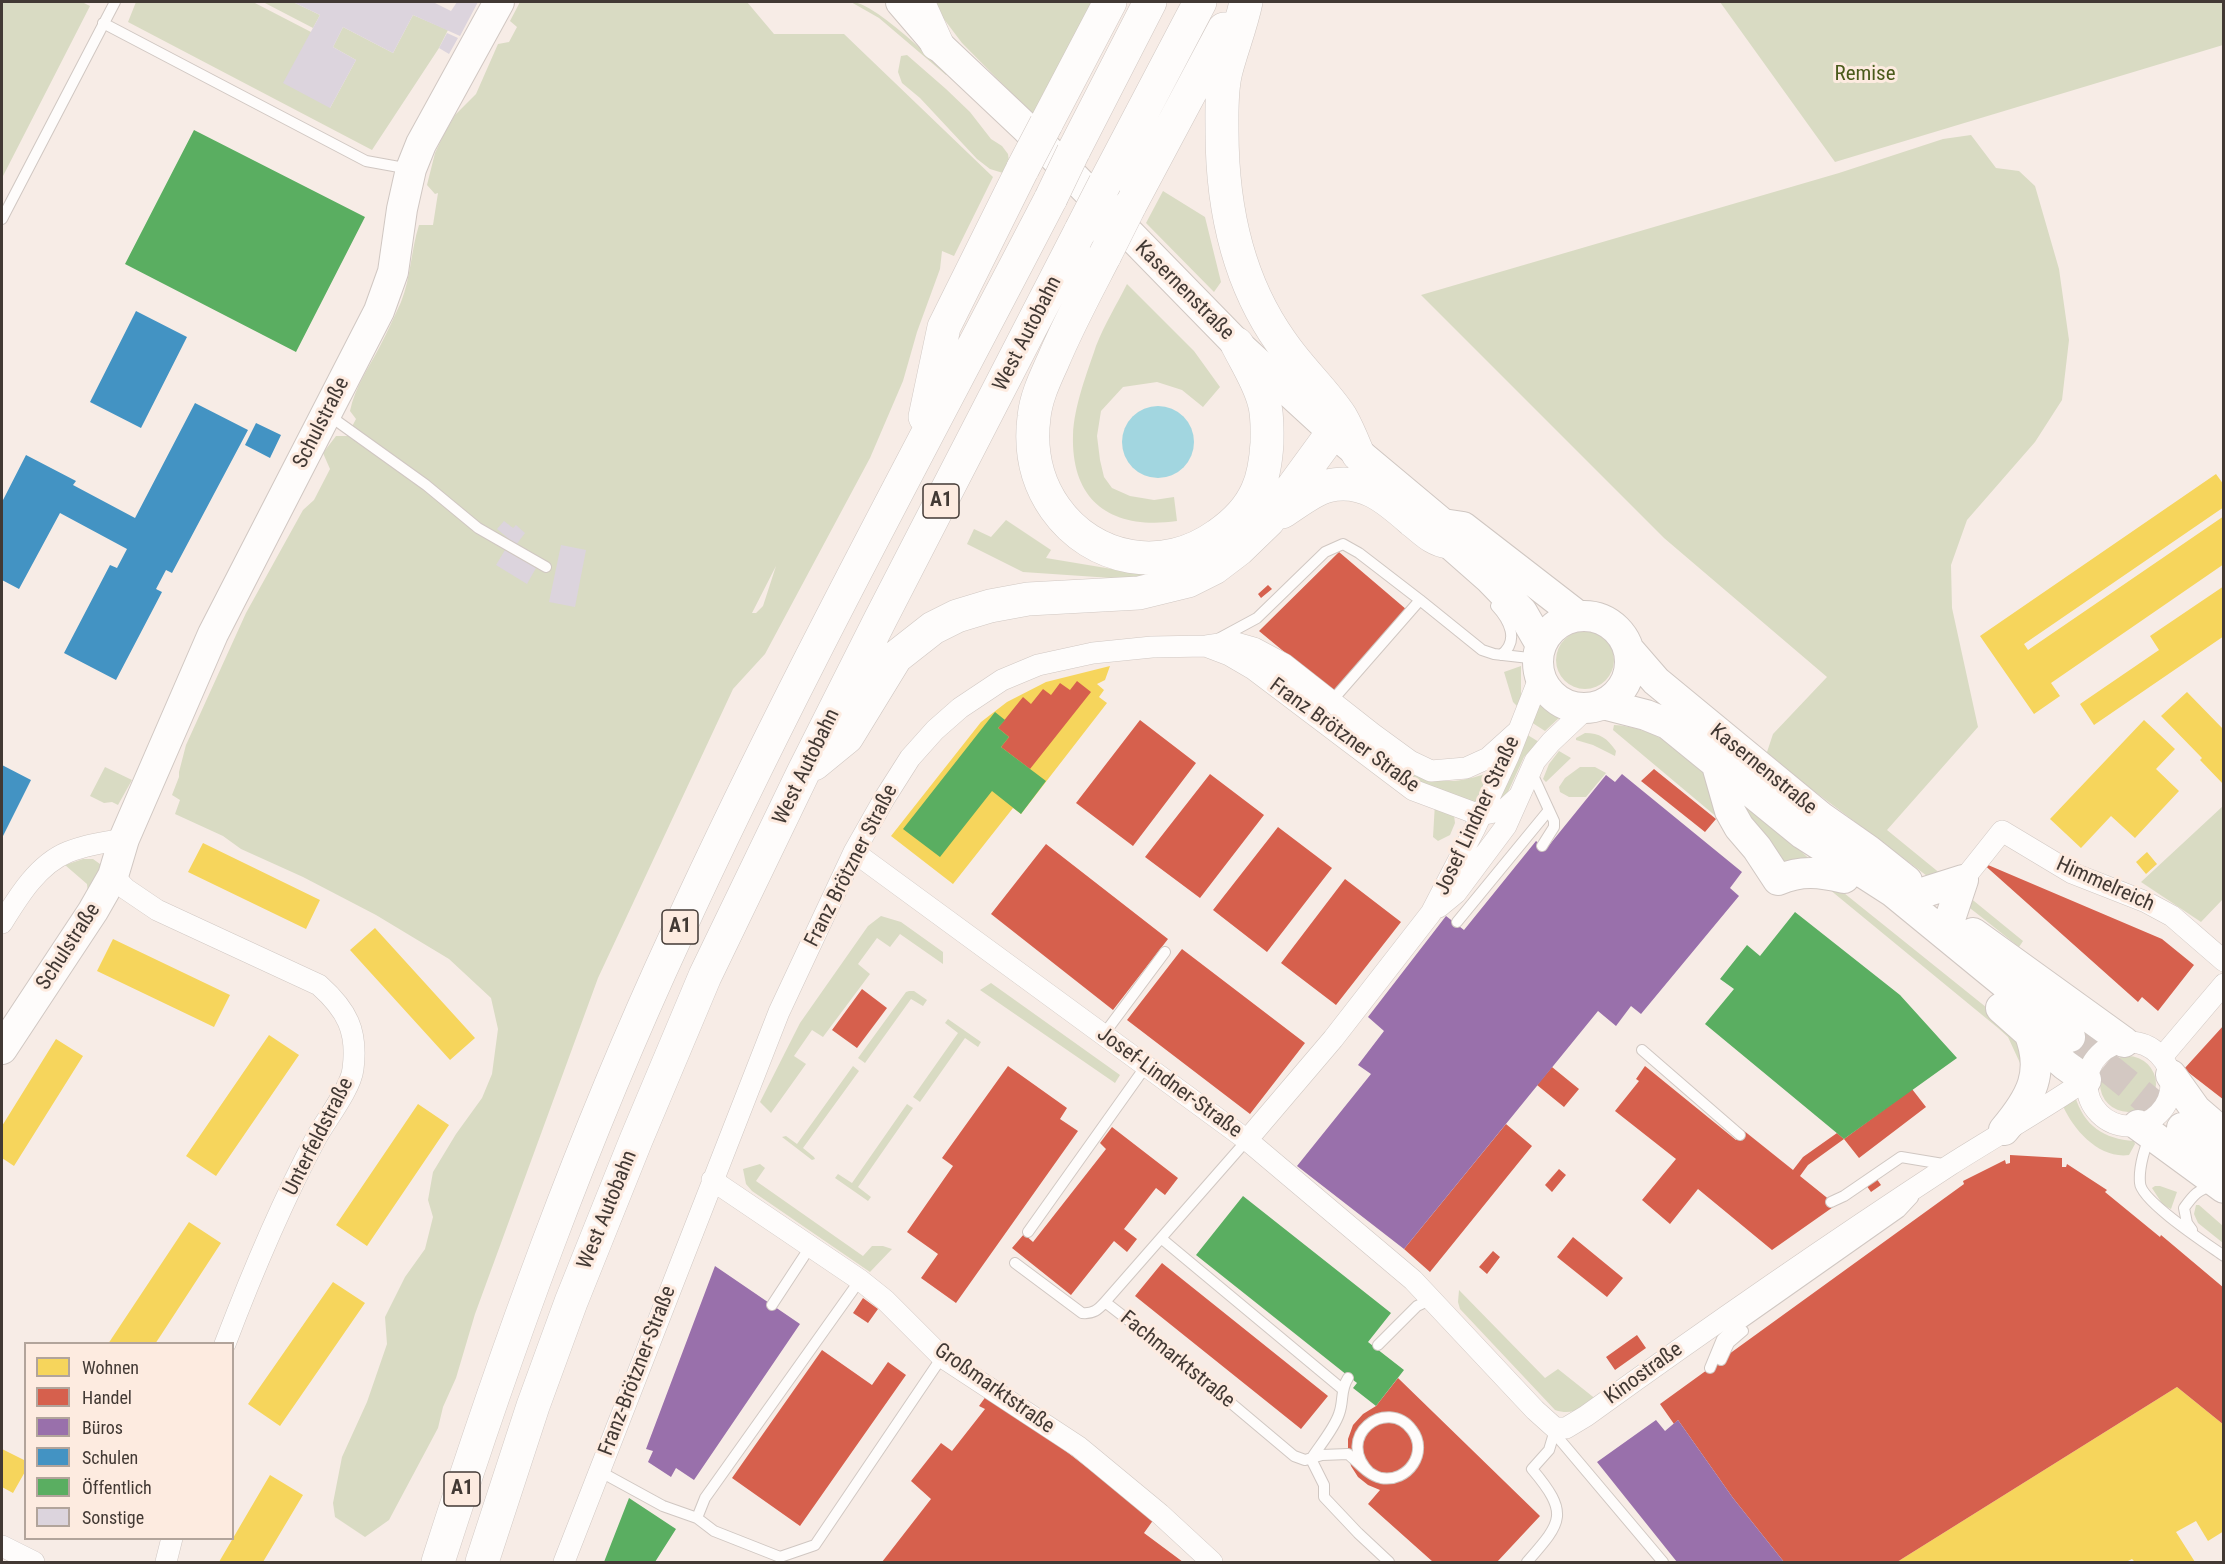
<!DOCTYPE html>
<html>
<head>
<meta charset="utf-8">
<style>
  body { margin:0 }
  #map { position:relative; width:2225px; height:1564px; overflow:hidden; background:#f7ece6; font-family:"Roboto Condensed",sans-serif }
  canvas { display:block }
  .frame { position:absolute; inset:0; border:3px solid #423934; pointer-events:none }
  .legend { position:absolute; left:24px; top:1342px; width:210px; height:198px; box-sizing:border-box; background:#fdebe0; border:2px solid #b2a49b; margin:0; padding:8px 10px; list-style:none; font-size:18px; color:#423934 }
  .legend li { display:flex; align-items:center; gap:12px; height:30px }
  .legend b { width:30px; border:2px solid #b2a49b }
</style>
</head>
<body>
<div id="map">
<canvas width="2225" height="1564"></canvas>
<div class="frame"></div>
<ul class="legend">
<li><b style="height:16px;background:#f6d55c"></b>Wohnen</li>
<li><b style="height:16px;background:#d6604d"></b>Handel</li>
<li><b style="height:16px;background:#9970ab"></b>Büros</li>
<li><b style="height:16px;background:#4393c3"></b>Schulen</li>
<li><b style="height:16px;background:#5aae61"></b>Öffentlich</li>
<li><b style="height:16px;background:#dcd4dd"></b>Sonstige</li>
</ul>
</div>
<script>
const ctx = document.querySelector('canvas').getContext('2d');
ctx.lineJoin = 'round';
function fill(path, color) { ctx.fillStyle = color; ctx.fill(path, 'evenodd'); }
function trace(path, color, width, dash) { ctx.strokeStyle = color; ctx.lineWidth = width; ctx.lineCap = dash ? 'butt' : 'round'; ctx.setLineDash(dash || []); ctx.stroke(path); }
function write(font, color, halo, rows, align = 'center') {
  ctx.font = font + ' "Roboto Condensed",sans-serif'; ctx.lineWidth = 6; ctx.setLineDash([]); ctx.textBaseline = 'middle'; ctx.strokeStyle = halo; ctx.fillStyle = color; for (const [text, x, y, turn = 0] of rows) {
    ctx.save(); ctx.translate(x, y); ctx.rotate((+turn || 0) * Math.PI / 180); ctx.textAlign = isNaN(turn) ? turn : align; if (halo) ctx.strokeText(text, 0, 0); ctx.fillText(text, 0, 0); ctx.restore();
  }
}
const green = new Path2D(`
  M2,2H82L90,6L2,178Z
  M136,2H253L311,32L330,108L356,60L333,47L343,27L393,53L413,15L448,30L439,48L372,150L128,22Z
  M263,2H293L320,15L313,28Z
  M520,2H747L774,34H844L993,177L954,256L942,251L940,269L917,332L903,381L870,458L765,654L733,689L598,978L475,1314L456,1378L443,1407L438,1428L389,1520L365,1537L335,1517L333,1503L342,1457L367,1402L387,1344L385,1317L405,1277L425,1249L433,1217L428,1200L433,1172L456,1134L482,1098L492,1074L498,1029L491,998L449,959L376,915L303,877L241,849L223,836L175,814L180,800L172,795L179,777V772L186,745L246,613L303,510L314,500L330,469L323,453L336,436H347L356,419L350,411C355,387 368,369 379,348C387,333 394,317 401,302C411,277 411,250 419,225H433L438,193L435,194L427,185L435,153L445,132L455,115L476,94L498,44L509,42L517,27L510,21ZM776,566L763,606L756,613H752Z
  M851,2C874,2 928,56 947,73L946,75L879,18Z
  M931,2H1096L1049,86L1046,88L1033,115L962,43Z
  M1720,2H2223V45L1835,162Z
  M907,55L946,89L970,112L991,139L1002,146L1008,154L1009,162L1003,173L990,169L977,159L920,98L902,83L898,72L901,56Z
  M1971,135L1996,168L2019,171L2035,186L2059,269L2069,340L2062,400L2035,442L1967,520L1951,565L1952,608L1978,727L1887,830L2023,941L2019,947L1975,912L1766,755L1773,734L1827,677L1664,538L1421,295L1839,173L1943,139Z
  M1163,191L1205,217L1221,282L1214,292L1146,223Z
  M1127,284L1194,351L1220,387L1203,407L1182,390L1157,382L1123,387L1101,411L1097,436L1100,460L1104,477L1112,488L1130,496L1154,500L1174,497L1177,521C1114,530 1071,504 1073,435C1074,406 1087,373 1096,346C1104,325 1117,304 1127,284Z
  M1006,520L1051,550L1046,558L1142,574L1141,580L1023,572L967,544L974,529L991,537Z
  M1556 660a29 29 0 1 1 58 0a29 29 0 1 1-58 0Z
  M1521,666V697L1519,708L1513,702L1504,672Z
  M1537,701L1560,717L1545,731L1531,722Z
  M1614,725C1634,726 1650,732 1668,742C1707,764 1718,796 1737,834L1613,730Z
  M1585,733C1600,733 1607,738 1616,751L1615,756L1593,745L1576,740V738Z
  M1526,734L1539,742L1524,757L1502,805L1496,802Z
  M1366,736C1413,773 1431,795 1493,771L1478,806L1406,777Z
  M1559,751L1571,758L1546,782L1543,779L1549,764Z
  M105,767L132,780L118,805L112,802L104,803L90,796Z
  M1580,767H1595L1606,773L1586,797H1569L1560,792L1559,787L1565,778Z
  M1732,789L1815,864L1774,867Z
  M1435,803L1454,815L1455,823L1450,835L1438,841L1433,837Z
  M2223,806V899L2201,922L2141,882Z
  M83,859H93L100,864V869L88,894L87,884L65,865Z
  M1818,880L1834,885L2007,1024L2014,1034L2026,1066L2020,1063L2008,1037L1998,1028Z
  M881,916L901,922L943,952V964L900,934L890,947L877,938L858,964L870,974L823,1037L812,1030L794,1056L806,1064L771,1113L760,1102L800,1023L868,926Z
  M991,983L1120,1075L1115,1083L980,990Z
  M909,991H914L927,1000L923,1006L911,999L865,1063L858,1058L906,992Z
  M948,1019L981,1042L978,1047L965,1038L920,1102L913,1097L958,1033L945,1023Z
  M2100 1084a28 28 0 1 1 56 0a28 28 0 1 1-56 0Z
  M853,1066L859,1071L803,1148L814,1157L815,1159L812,1160L782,1137L786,1136L797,1144Z
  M2075,1096C2084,1126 2104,1139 2134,1141L2135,1144L2129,1155C2100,1159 2074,1131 2063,1106Z
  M907,1104L913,1108L858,1187L871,1197L868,1201L835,1178L838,1174L852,1183Z
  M760,1164L765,1168L756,1181L863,1256L872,1246H883L892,1249L870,1272L752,1191L746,1184L743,1169Z
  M2160,1186L2177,1192L2171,1209L2163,1205L2152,1188L2155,1186Z
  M2196,1205H2199L2223,1226V1243L2198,1223L2194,1214Z
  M1459,1290L1545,1378L1558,1369L1597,1400C1582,1408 1572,1416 1555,1410L1460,1309L1458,1302Z`);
const water = new Path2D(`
  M1122 442a36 36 0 1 1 72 0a36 36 0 1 1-72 0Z`);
const homes = new Path2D(`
  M2216,474L2224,485V507L2024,644L2028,650L2224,516V564L2051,683L2060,696L2034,714L1980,636Z
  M2224,586V636L2094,725L2080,704L2159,650L2150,636Z
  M1110,666L1105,680L1097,684L1104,690L1099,697L1107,703L1021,814L1013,808L953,884L891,836L981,722L1007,702L1046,682Z
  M2187,692L2224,730V785L2200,760L2202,758L2161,716Z
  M2144,720L2175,749L2156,769L2179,791L2135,838L2111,816L2081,848L2050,819Z
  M203,843L320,900L306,929L188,872Z
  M2147,852L2157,864L2146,874L2136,862Z
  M375,928L475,1038L450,1060L350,950Z
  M113,939L230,995L214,1027L97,971Z
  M269,1035L299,1055L216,1176L186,1156Z
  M56,1039L83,1056L14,1166L2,1158V1126Z
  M418,1104L449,1125L367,1246L336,1225Z
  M189,1222L221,1243L161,1335L155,1344H108Z
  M333,1282L365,1303L280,1426L248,1404Z
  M2177,1387L2224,1425V1531L2208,1541L2196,1521L2176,1532L2195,1562H2135L2132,1559L2126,1562H1897Z
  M2,1449L26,1461V1470L13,1493L2,1487Z
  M270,1475L303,1495L263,1562H219Z`);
const shops = new Path2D(`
  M1339,552L1407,610L1334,693L1259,631Z
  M1268,585L1272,589L1261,598L1258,594Z
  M1077,681L1091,692L1030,769L1001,747L1009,737L998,728L1023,697L1031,704L1043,689L1051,695L1060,683L1070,690Z
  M1140,720L1196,763L1133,846L1076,803Z
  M1654,769L1716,819L1705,832L1641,781Z
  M1210,774L1264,815L1200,898L1145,857Z
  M1278,827L1332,868L1267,952L1213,910Z
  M1046,844L1168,939L1113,1010L991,914Z
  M1981,862L2162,939L2194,965L2158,1011L2142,997L2138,1002Z
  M1345,879L1401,922L1336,1005L1281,963Z
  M1484,941L1527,975L1515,989L1526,1002L1501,1032L1472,1010L1450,1040L1417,1014L1436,991L1442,996Z
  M1182,949L1305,1043L1250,1114L1127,1020Z
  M862,989L887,1008L857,1048L832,1030Z
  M2224,1025V1100L2184,1069Z
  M1008,1066L1067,1108L1060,1119L1078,1131L956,1303L921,1278L938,1254L907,1232L953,1166L942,1158Z
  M1645,1066L1736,1140L1743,1130L1793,1170L1803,1157L1837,1133L1844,1139L1808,1165L1800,1176L1836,1205L1772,1250L1698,1189L1670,1224L1642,1200L1676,1159L1615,1111L1639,1081L1636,1079Z
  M1552,1067L1579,1089L1564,1107L1537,1085Z
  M1912,1089L1926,1107L1859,1158L1844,1139Z
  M1506,1124L1532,1146L1430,1272L1404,1249Z
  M1112,1127L1178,1178L1165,1195L1156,1188L1124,1229L1137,1239L1127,1252L1114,1241L1071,1295L1012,1248L1024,1234L1033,1242L1106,1149L1100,1143Z
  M2010,1155L2062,1158V1167H2066L2067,1164L2107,1190L2105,1192L2160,1237L2161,1235L2224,1288V1425L2177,1387L1897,1562H1784L1733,1498L1678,1420L1674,1424L1660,1404L1964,1184L1963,1181L2005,1160L2006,1164L2010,1163Z
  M1559,1169L1566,1175L1552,1192L1545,1185Z
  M1876,1178L1881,1185L1871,1192L1866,1185Z
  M1573,1237L1623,1278L1607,1297L1557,1257Z
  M1493,1251L1500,1257L1487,1274L1479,1267Z
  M1162,1263L1328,1396L1301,1429L1135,1296Z
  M863,1298L878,1309L868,1323L853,1313Z
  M1637,1335L1646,1348L1615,1370L1606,1357Z
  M822,1350L872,1385L888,1362L906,1375L800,1526L732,1478Z
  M1398,1378L1540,1516L1497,1562H1433L1368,1504L1380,1490L1368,1485L1358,1477L1351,1466L1348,1454V1439L1353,1425L1363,1414L1376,1406Z
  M989,1392L1154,1519L1144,1533L1183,1562H882L931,1499L911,1481L941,1443L952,1451L985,1409L979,1406Z`);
const offices = new Path2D(`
  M1622,774L1742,872L1730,888L1739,896L1641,1014L1631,1006L1616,1026L1598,1011L1404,1249L1297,1166L1371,1074L1358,1065L1384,1031L1368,1017L1446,916L1464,930L1536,841L1546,849L1606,775L1615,782Z
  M715,1266L800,1324L694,1480L676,1468L671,1477L648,1462L653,1451L646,1449Z
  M1656,1420L1665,1431L1678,1420L1733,1498L1784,1562H1677L1597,1462Z`);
const schools = new Path2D(`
  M136,311L187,337L141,428L90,402Z
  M195,403L248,430L172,573L166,570L156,589L162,592L116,680L64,653L110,565L117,568L127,549L60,513L19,589L2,580V502L26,455L76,481L73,485L135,518Z
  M256,423L281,435L270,458L245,445Z
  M2,765L31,780L2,838Z`);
const public = new Path2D(`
  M194,130L365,217L296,352L125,264Z
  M995,712L1005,720L998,728L1009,737L1001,747L1046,781L1021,814L992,791L940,857L903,829Z
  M1795,912L1900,995L1957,1058L1844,1139L1705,1024L1734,989L1720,979L1747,945L1760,956Z
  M1243,1196L1391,1313L1368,1342L1404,1370L1376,1406L1353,1388L1357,1383L1196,1255Z
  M629,1498L676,1529L655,1562H604Z`);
const building = new Path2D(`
  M293,2H433L451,11L457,2H478L460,36L413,15L393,53L343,27L333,47L356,60L330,108L283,83L320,15Z
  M447,33L458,38L449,54L439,48Z
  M504,521L513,528L516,525L525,533L516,545L497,529Z
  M561,545L586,550L575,607L549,602Z
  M505,550L536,568L527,584L496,565Z`);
const secondaryTunnel = new Path2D(`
  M2070,1037L2182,1128`);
const lane = new Path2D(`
  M103,23L366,161L410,169
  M2,219L115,2
  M327,414L426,485L478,528L546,567
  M1496,606C1509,620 1520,641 1501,655
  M1220,638L1257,618L1325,552L1343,544L1359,553L1420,600
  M1271,670L1316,704
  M1330,703L1420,600L1482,650L1494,654L1538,659
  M1531,771L1554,821V827L1542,846
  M1457,922L1549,810
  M1104,1034L1165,952
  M1642,1050L1740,1135
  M2157,1115C2150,1136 2138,1161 2140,1183C2141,1201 2207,1244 2224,1256
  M1247,1140L1105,1302L1181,1361L1294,1456L1305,1460L1322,1455L1348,1454C1358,1462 1368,1475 1381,1478C1408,1483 1429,1452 1412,1430C1387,1396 1333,1437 1370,1473
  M1831,1202L1844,1196L1901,1157L1949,1165
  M2192,1230L2187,1223L2184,1208C2192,1197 2198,1188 2213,1187
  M1028,1232L1146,1066
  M1162,1239L1341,1388
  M1015,1263L1082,1313C1093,1314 1098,1310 1105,1302
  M772,1305L810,1247
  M1378,1345L1417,1306L1432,1299
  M1721,1360L1729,1343L1743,1331
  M1710,1368L1722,1339L1728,1333L1900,1212L1913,1198
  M1555,1434L1663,1562
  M1311,1459L1324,1485V1497L1358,1533L1389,1562
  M1311,1459C1320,1445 1334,1429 1339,1414C1344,1401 1340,1390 1348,1378
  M599,1471L663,1506L697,1518L705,1498L860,1280
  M697,1518L714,1531L780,1557L815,1545L942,1357
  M1527,1562C1562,1522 1570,1514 1532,1469L1549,1450L1555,1430`);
const street = new Path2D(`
  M1208,647L1229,655L1253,669L1413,790L1480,815L1504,810L1517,798
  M854,852L1247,1140L1413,1280L1535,1410L1555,1428H1566L1586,1416C1705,1330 1826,1246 1950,1165C1991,1139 2033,1115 2074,1088L2086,1083
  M113,876L126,889L157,910L319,985C347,1010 358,1031 353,1069C351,1088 326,1120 316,1138C281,1204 252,1273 225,1344
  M1963,880L2002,831L2072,873L2146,902L2172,916L2224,961
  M1439,907L1456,893L1506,826L1535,761L1551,742L1587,708
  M2,923C18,897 38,864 68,852C86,845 105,842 124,839
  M2087 1084a42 42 0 1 1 84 0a42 42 0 1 1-84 0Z
  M2162,1057L2224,984
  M1247,1140L1333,1039L1431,913L1474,830L1509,755L1540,676
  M712,1180L860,1280L885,1300L942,1357L1079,1447L1160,1514L1212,1562
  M2,1546L34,1562
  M166,1562L172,1538
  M564,1562L779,1012L854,852L884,799L910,758L935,730L960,708L1002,680L1038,665L1093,653L1152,647L1206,646L1233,642L1254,648L1284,664L1373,734L1410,761L1431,771L1466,768L1488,758L1518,731`);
const secondary = new Path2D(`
  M901,2L937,44L1025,127L1237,344L1333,432L1443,524L1463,527L1578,616
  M1443,524L1448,542L1490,579L1522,612L1541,645
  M1538 662a46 46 0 1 1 92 0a46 46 0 1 1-92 0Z
  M1630,651L1656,681L1821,817L1834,831
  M1603,704L1646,715L1668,724L1803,834L1893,892L2070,1037
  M1716,762L1730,811L1739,827L1757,848L1778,880C1801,870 1820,872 1844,878
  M1821,817L1868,850L1907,881
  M1922,893L1963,880
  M1951,916L1963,880
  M1973,933L2124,1042
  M2001,1008L2065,1065L2086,1080
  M2,1049L93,911L113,876L124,839L213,634L379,311L393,272L402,209L411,169L421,144L499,2
  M2171,1075L2196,1110L2224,1134
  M2138,1125L2224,1188
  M2182,1128L2224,1162
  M2004,1130C2031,1098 2046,1072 2028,1030`);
const highway = new Path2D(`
  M918,2L937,44
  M1246,2C1241,26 1232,48 1226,71C1221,90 1222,112 1222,131C1222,206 1237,280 1281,342C1299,369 1324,391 1341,417C1348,429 1353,442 1358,454
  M1046,124L1110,2
  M1073,152L1150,2
  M1105,183L1200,2
  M1129,207L1224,29
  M1105,255C1087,290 1068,325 1053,361C1045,379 1036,397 1034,417C1030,449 1036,481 1055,508C1093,562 1164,574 1218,535C1234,524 1249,509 1257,491C1264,476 1266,459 1267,443C1267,429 1268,415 1264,402C1259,382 1246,362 1237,344
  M925,417L944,327L1023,168
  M1282,512C1295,504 1312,490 1327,486C1364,477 1388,499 1413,521C1425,530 1433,540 1448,542
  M814,764L847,737L896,657L933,628L957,616L990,606L1028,599L1139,593L1188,581L1214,568L1239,549L1268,521L1333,432
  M438,1562C506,1350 582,1139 676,936C791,685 924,443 1051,198
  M482,1562L533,1406L571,1302L636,1140L705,976L803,773L880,620L1081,230`);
const highwayBridge = new Path2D(`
  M1023,168L1046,124
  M1051,198L1073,152
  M1081,230L1105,183
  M1105,255L1129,207`);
const shields = [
  [941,501,36],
  [680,927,36],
  [462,1489,36]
];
const shieldNames = [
  ["A1",941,501],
  ["A1",680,927],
  ["A1",462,1489]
];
const parkNames = [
  ["Remise",1865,75]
];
const streetNames = [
  ["Kasernenstraße",1184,291,45],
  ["West Autobahn",1028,334,-63],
  ["Schulstraße",322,423,-63],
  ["Franz Brötzner Straße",1344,736,36],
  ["West Autobahn",807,767,-64],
  ["Kasernenstraße",1763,770,39],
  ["Josef Lindner Straße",1478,816,-65],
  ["Franz Brötzner Straße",852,866,-63],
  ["Himmelreich",2105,885,24],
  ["Schulstraße",69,947,-57],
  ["Josef-Lindner-Straße",1169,1083,36],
  ["Unterfeldstraße",319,1137,-63],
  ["West Autobahn",608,1210,-68],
  ["Fachmarktstraße",1177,1360,39],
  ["Franz-Brötzner-Straße",638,1371,-69],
  ["Kinostraße",1644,1374,-36],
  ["Großmarktstraße",994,1389,35]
];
fill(green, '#d9dbc3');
fill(water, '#a2d6e0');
fill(homes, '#f6d55c');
fill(shops, '#d6604d');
fill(offices, '#9970ab');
fill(schools, '#4393c3');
fill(public, '#5aae61');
fill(building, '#dcd4dd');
trace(secondaryTunnel, '#d3c8c2', 30, [30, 15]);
trace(lane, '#d0c7c2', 12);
trace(street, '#d0c7c2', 22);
trace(secondary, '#d0c7c2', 32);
trace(highway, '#d0c7c2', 34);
trace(lane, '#fefcfb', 10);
trace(street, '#fefcfb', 21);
trace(secondary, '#fefcfb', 30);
trace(highway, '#fefcfb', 33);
trace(highwayBridge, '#d0c7c2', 34, []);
trace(highwayBridge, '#fefcfb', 33);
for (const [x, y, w] of shields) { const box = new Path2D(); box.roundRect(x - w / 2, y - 17, w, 34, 4.5); ctx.fillStyle = '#fdebe0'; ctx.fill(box); trace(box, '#423934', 1.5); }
write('bold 20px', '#423934', null, shieldNames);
write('21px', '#4a5a1b', '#fdebe0', parkNames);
write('21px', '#423934', '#fdebe0', streetNames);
</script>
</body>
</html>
